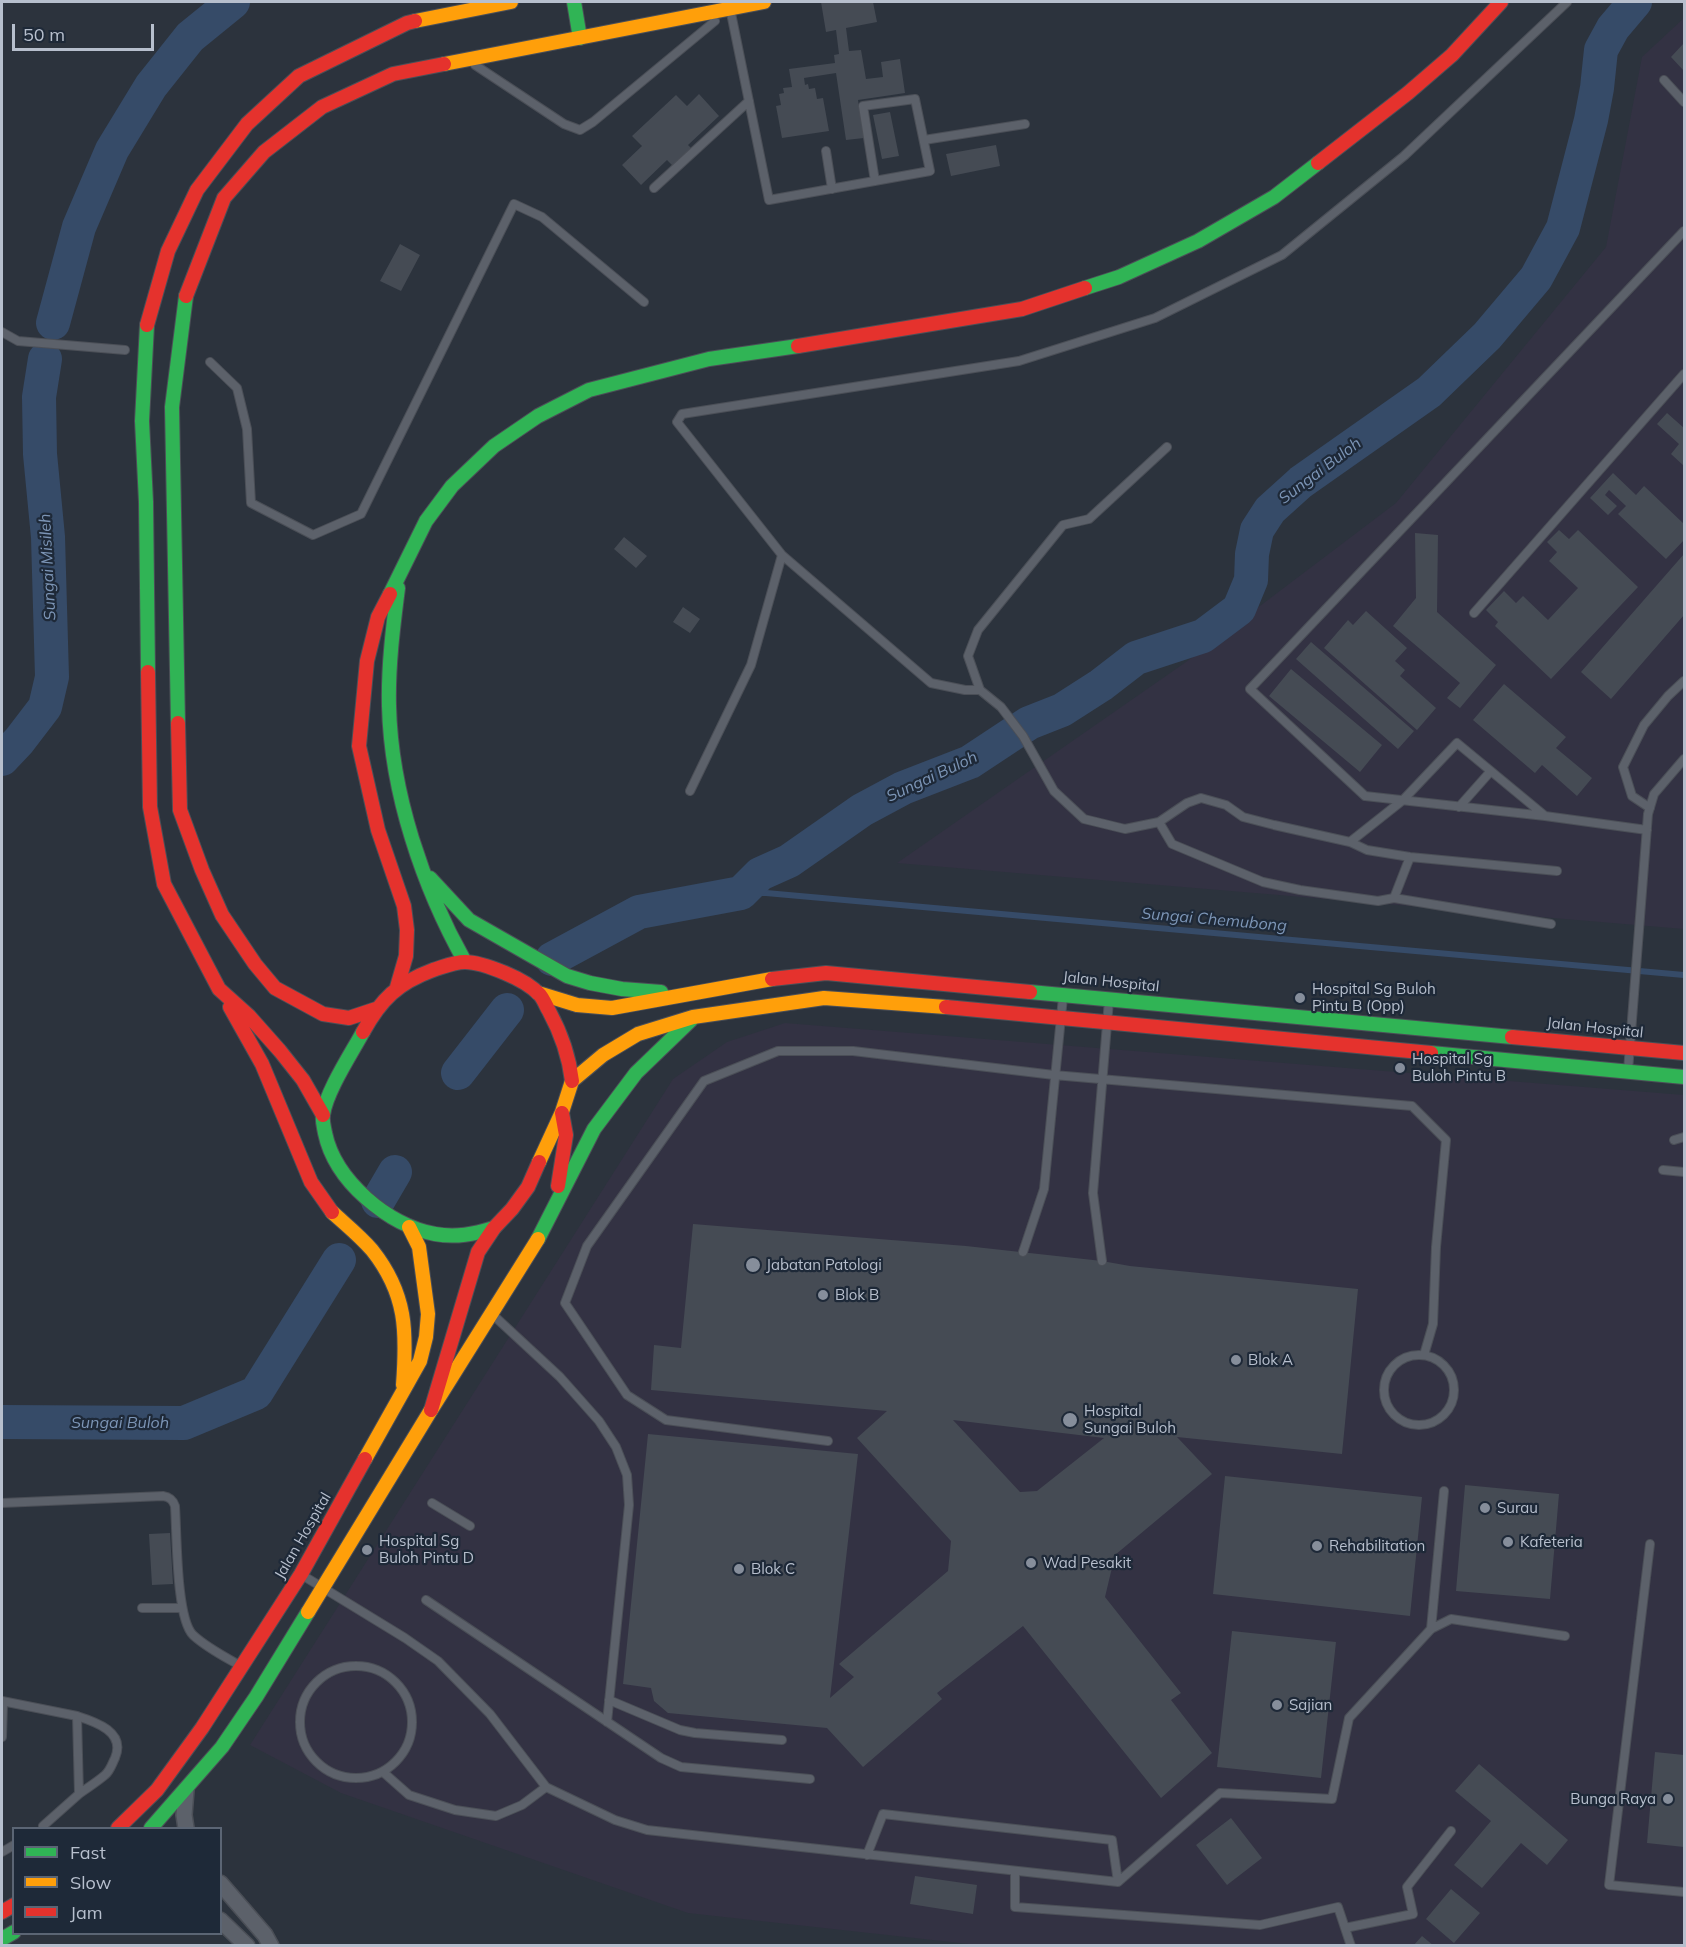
<!DOCTYPE html>
<html>
<head>
<meta charset="utf-8">
<style>
  body { margin:0 }
  #map { position:relative; width:1686px; height:1947px; overflow:hidden; background:#2c333d; font-family:Mulish,sans-serif }
  canvas { display:block }
  .frame { position:absolute; inset:0; border:3px solid #b7bfcd; pointer-events:none }
  .legend { position:absolute; left:12px; top:1827px; width:210px; height:108px; box-sizing:border-box; background:#1e2938; border:2px solid #5b6574; margin:0; padding:8px 10px; list-style:none; font-size:18px; color:#b7bfcd }
  .legend li { display:flex; align-items:center; gap:12px; height:30px }
  .legend b { width:30px; border:2px solid #5b6574 }
  .scale { position:absolute; left:12px; top:24px; width:142px; height:27px; box-sizing:border-box; border:3px solid #b7bfcd; border-top:0; padding-left:8px; font-size:18px; line-height:21px; white-space:nowrap; color:#b7bfcd; -webkit-text-stroke:4px #1e2938; paint-order:stroke }
</style>
</head>
<body>
<div id="map">
<canvas width="1686" height="1947"></canvas>
<div class="frame"></div>
<ul class="legend">
<li><b style="height:8px;background:#30b455"></b>Fast</li>
<li><b style="height:8px;background:#ff9f0a"></b>Slow</li>
<li><b style="height:8px;background:#e5322d"></b>Jam</li>
</ul>
<div class="scale">50 m</div>
</div>
<script>
const ctx = document.querySelector('canvas').getContext('2d');
ctx.lineJoin = 'round';
function fill(path, color) { ctx.fillStyle = color; ctx.fill(path, 'evenodd'); }
function trace(path, color, width, dash) { ctx.strokeStyle = color; ctx.lineWidth = width; ctx.lineCap = dash ? 'butt' : 'round'; ctx.setLineDash(dash || []); ctx.stroke(path); }
function write(font, color, halo, rows, align = 'center') {
  ctx.font = font + ' Mulish,sans-serif'; ctx.lineWidth = 4.5; ctx.setLineDash([]); ctx.textBaseline = 'middle'; ctx.strokeStyle = halo; ctx.fillStyle = color; for (const [text, x, y, turn = 0] of rows) {
    ctx.save(); ctx.translate(x, y); ctx.rotate((+turn || 0) * Math.PI / 180); ctx.textAlign = isNaN(turn) ? turn : align; if (halo) ctx.strokeText(text, 0, 0); ctx.fillText(text, 0, 0); ctx.restore();
  }
}
const medical = new Path2D(`
  M1684,18V929L897,863L1186,662L1396,503L1606,247L1642,57Z
  M785,1023L1684,1095V1945L987,1946L688,1913L341,1793L250,1745L673,1079L727,1042Z`);
const stream = new Path2D(`
  M741,893H766L1684,975`);
const river = new Path2D(`
  M53,323L79,227L112,150L151,86L190,37L233,2
  M2,759L19,741L45,707L52,677L48,537L40,454L39,397L45,359
  M552,959L639,912L741,893L760,874L789,861L862,810L903,788L970,762L1029,723L1062,710L1101,685L1136,658L1203,636L1239,609L1251,580L1252,554L1257,530L1270,510L1301,482L1429,392L1487,336L1536,278L1563,228L1591,120L1597,88L1601,50L1613,28L1635,2
  M458,1073L507,1010
  M378,1201L395,1172
  M2,1422L184,1423L256,1393L339,1260`);
const building = new Path2D(`
  M821,2H873L877,22L846,28L849,51L861,50L866,79L883,77L881,62L900,59L905,93L858,100L864,138L846,140L836,73L804,78L805,85L808,84L809,89L815,88L817,99L823,98L829,131L782,138L776,106L781,105L779,94L784,93L783,88L792,87L789,69L835,63L834,55L839,54L836,30L826,32Z
  M1684,43V71L1671,57Z
  M699,94L719,116L688,145L692,149L674,167L667,160L641,185L622,165L642,146L632,136L676,95L687,106Z
  M890,112L899,156L882,159L873,115Z
  M996,145L1000,166L951,176L946,154Z
  M400,244L420,255L401,291L380,281Z
  M1667,413L1684,428V466L1671,454L1679,444L1657,424Z
  M1613,473L1636,495L1644,486L1684,524V540L1666,559L1618,514L1626,506L1609,490L1605,495L1617,506L1608,515L1590,498Z
  M1559,530L1569,539L1578,530L1638,587L1551,679L1495,626L1498,622L1486,610L1504,591L1516,603L1523,596L1548,620L1578,588L1549,561L1557,552L1547,542Z
  M1415,533L1438,535L1437,612L1496,665L1460,708L1447,698L1460,683L1393,626L1416,598Z
  M624,537L647,556L636,568L614,549Z
  M1684,554V615L1611,699L1581,672Z
  M683,607L700,619L690,633L673,622Z
  M1366,611L1407,648L1395,661L1405,670L1400,676L1436,708L1417,730L1324,648L1348,620L1353,625Z
  M1311,642L1414,731L1398,749L1296,659Z
  M1291,669L1382,745L1360,772L1269,696Z
  M1504,684L1566,737L1556,748L1592,778L1577,796L1542,765L1535,773L1473,720Z
  M693,1224L966,1246L1102,1261L1130,1266L1358,1289L1342,1454L1177,1437L1212,1474L1115,1555L1105,1597L1181,1693L1171,1700L1212,1753L1161,1798L1023,1626L937,1693L942,1699L863,1767L827,1728L668,1713L654,1701L651,1688L623,1684L648,1434L858,1454L830,1698L854,1677L839,1664L948,1571L951,1541L857,1438L887,1411L651,1390L654,1345L681,1348ZM953,1420L1104,1438L1037,1491L1020,1492Z
  M1225,1476L1422,1497L1410,1616L1213,1594Z
  M1465,1485L1559,1494L1550,1599L1456,1591Z
  M170,1533L173,1584L152,1585L149,1534Z
  M1232,1631L1336,1642L1321,1778L1217,1767Z
  M1655,1752L1684,1755V1847L1647,1843Z
  M1479,1764L1568,1840L1547,1865L1521,1843L1482,1888L1454,1865L1491,1821L1455,1791Z
  M1231,1818L1262,1858L1227,1885L1196,1845Z
  M915,1876L977,1885L973,1914L910,1904Z
  M1451,1889L1480,1913L1454,1943L1426,1919Z
  M1422,1936L1434,1946H1413Z`);
const lane = new Path2D(`
  M731,13L769,200L930,171L915,99L863,106L875,181
  M475,65L564,124L580,130L593,122L715,21
  M1664,80L1684,102
  M924,140L1025,124
  M826,151L832,189
  M654,188L749,101
  M2,332L18,341L125,350
  M210,362L237,388L247,429L251,503L313,535L361,514L514,204L542,217L644,302
  M1474,613L1684,374
  M980,690L968,656L978,630L1063,525L1089,519L1167,447
  M690,791L751,665L782,555
  M1459,807L1490,772
  M1650,808L1632,796L1623,767L1644,725L1668,696L1684,681
  M1159,822L1172,844L1263,882L1300,890L1378,901L1394,898L1410,857
  M1647,830L1545,816L1365,796L1250,689L1684,231
  M1350,842L1403,800L1457,743L1544,815
  M1557,871L1410,857L1367,850L1350,842L1274,825L1243,817L1226,805L1201,798L1187,803L1159,822L1125,829L1084,819L1054,791L1023,736L1001,707L980,690H965L931,683L782,555L677,422L682,414L1019,361L1155,318L1282,255L1404,156L1567,2
  M1394,898L1551,924
  M1628,1071L1648,814L1654,794L1684,759
  M1674,1140L1684,1137
  M1663,1170L1684,1172
  M1023,1252L1044,1189L1063,997
  M1102,1261L1093,1193L1109,1000
  M492,1314L560,1377L599,1421L616,1447L627,1475L629,1505L607,1722
  M1384 1390a35 35 0 1 1 70 0a35 35 0 1 1-70 0Z
  M828,1441L666,1420L627,1395L565,1303L587,1246L704,1081L778,1051H853L1054,1075L1412,1106L1446,1140L1436,1247L1433,1324L1424,1355
  M2,1503L163,1496C170,1497 173,1500 175,1506C177,1534 176,1618 193,1635C207,1648 225,1657 241,1666
  M432,1503L470,1526
  M1650,1544L1609,1885L1684,1892
  M302,1575L405,1638L438,1661L490,1714L546,1787L615,1820L647,1830L1118,1882L1220,1793L1332,1799L1349,1718L1431,1629L1451,1619L1565,1636
  M426,1600L661,1758L681,1767L810,1779
  M142,1608H182
  M1431,1629L1444,1491
  M300 1722a56 56 0 1 1 112 0a56 56 0 1 1-112 0Z
  M609,1700L680,1730L695,1733L782,1740
  M2,1701L77,1716L79,1794L43,1826L44,1828
  M77,1716C96,1722 126,1732 115,1758C112,1764 110,1771 105,1775C97,1782 87,1788 79,1794
  M2,1737L3,1701
  M383,1772L409,1795L455,1810L496,1816L522,1805L546,1787
  M2,1852L14,1845
  M867,1855L883,1814L1112,1840L1118,1882
  M1015,1871V1907L1260,1925L1338,1907L1351,1946
  M1345,1928L1413,1914L1407,1887L1451,1831`);
const street = new Path2D(`
  M186,1828L184,1815L186,1790
  M220,1883L265,1935L271,1946
  M220,1920L247,1946`);
const fast = new Path2D(`
  M574,2L580,38
  M1085,288L1119,277L1198,241L1274,197L1318,163
  M147,325L142,421L146,502L148,672
  M398,588C393,627 388,667 389,706C391,793 423,887 465,962
  M390,594L426,521L452,486L494,446L538,416L589,390L709,359L798,346
  M178,723L172,407L186,296
  M430,878L469,920L567,976L590,983L622,989L661,992
  M1030,992L1512,1037
  M363,1032C351,1054 326,1092 323,1115C322,1121 324,1127 325,1133C335,1181 388,1225 435,1234C456,1238 474,1234 494,1228
  M1431,1053L1684,1077
  M538,1239L594,1129L636,1073L691,1020
  M151,1828L222,1747L256,1697L308,1612
  M2,1939L14,1932`);
const slow = new Path2D(`
  M415,21L511,2
  M444,64L764,2
  M538,993L577,1005L612,1008L772,979
  M539,1162L562,1112L572,1081L603,1055L638,1034L693,1017L824,998L946,1007
  M332,1212C345,1224 360,1236 372,1250C407,1294 407,1332 403,1385
  M365,1459L420,1361L426,1337L428,1314L419,1247L409,1227
  M308,1612L431,1410L538,1239`);
const jam = new Path2D(`
  M1318,163L1408,93L1452,55L1501,2
  M186,296L224,198L264,152L322,107L393,74L444,64
  M147,325L168,251L197,190L247,124L299,76L407,23L415,21
  M798,346L1022,309L1085,288
  M390,594L378,617L367,661L359,746L378,830L404,906L407,930L406,956L397,987
  M148,672L150,807L164,884L219,989L249,1016L280,1051L303,1080L323,1115
  M178,723L180,810L202,870L222,915L255,964L275,988L323,1014L349,1018L376,1009
  M772,979L826,973L1030,992
  M230,1007L262,1064L311,1182L332,1212
  M946,1007L1431,1053
  M363,1032C381,999 398,983 433,970C443,967 454,962 465,962C478,962 493,968 505,973C517,978 531,985 540,995C544,1000 546,1006 549,1011C561,1033 569,1056 572,1081
  M1512,1037L1684,1053
  M558,1186L566,1135L562,1113
  M431,1410L478,1252L494,1228L512,1209L528,1187L539,1162
  M118,1828L157,1790L202,1728L301,1574L365,1459
  M2,1912L14,1905`);
const markers = [
  [1300,998,6,"#868e9b"],
  [1400,1068,6,"#868e9b"],
  [753,1265,8,"#868e9b"],
  [823,1295,6,"#868e9b"],
  [1236,1360,6,"#868e9b"],
  [1070,1420,8,"#868e9b"],
  [1485,1508,6,"#868e9b"],
  [1508,1542,6,"#868e9b"],
  [1317,1546,6,"#868e9b"],
  [367,1550,6,"#868e9b"],
  [1031,1563,6,"#868e9b"],
  [739,1569,6,"#868e9b"],
  [1277,1705,6,"#868e9b"],
  [1668,1799,6,"#868e9b"]
];
const streetNames = [
  ["Jalan Hospital",1111,982,6],
  ["Jalan Hospital",1595,1028,6],
  ["Jalan Hospital",303,1536,-60]
];
const poiNames = [
  ["Hospital Sg Buloh",1312,989],
  ["Pintu B (Opp)",1312,1006],
  ["Hospital Sg",1412,1059],
  ["Buloh Pintu B",1412,1076],
  ["Jabatan Patologi",766,1265],
  ["Blok B",835,1295],
  ["Blok A",1248,1360],
  ["Hospital",1084,1411],
  ["Sungai Buloh",1084,1428],
  ["Surau",1497,1508],
  ["Hospital Sg",379,1541],
  ["Buloh Pintu D",379,1558],
  ["Kafeteria",1520,1542],
  ["Rehabilitation",1329,1546],
  ["Wad Pesakit",1043,1563],
  ["Blok C",751,1569],
  ["Sajian",1289,1705],
  ["Bunga Raya",1656,1799,"right"]
];
const waterNames = [
  ["Sungai Buloh",1320,471,-37],
  ["Sungai Misileh",48,567,-93],
  ["Sungai Buloh",932,777,-25],
  ["Sungai Chemubong",1214,920,5],
  ["Sungai Buloh",120,1423]
];
fill(medical, '#333243');
trace(stream, '#364b68', 6);
trace(river, '#364b68', 34);
fill(building, '#454b54');
trace(lane, '#4b4f57', 10);
trace(street, '#4b4f57', 18);
trace(fast, '#4b4f57', 16);
trace(slow, '#4b4f57', 16);
trace(jam, '#4b4f57', 16);
trace(lane, '#5c616a', 8);
trace(street, '#5c616a', 15);
trace(fast, '#30b455', 14);
trace(slow, '#ff9f0a', 14);
trace(jam, '#e5322d', 14);
for (const [x, y, r, color] of markers) { const dot = new Path2D(); dot.arc(x, y, r, 0, 2 * Math.PI); ctx.fillStyle = color; ctx.fill(dot); trace(dot, '#1e2938', 2); }
write('15px', '#b7bfcd', '#1e2938', streetNames);
write('15px', '#b7bfcd', '#1e2938', poiNames, 'left');
write('italic 16px', '#7c95b6', '#1e2938', waterNames);
</script>
</body>
</html>
